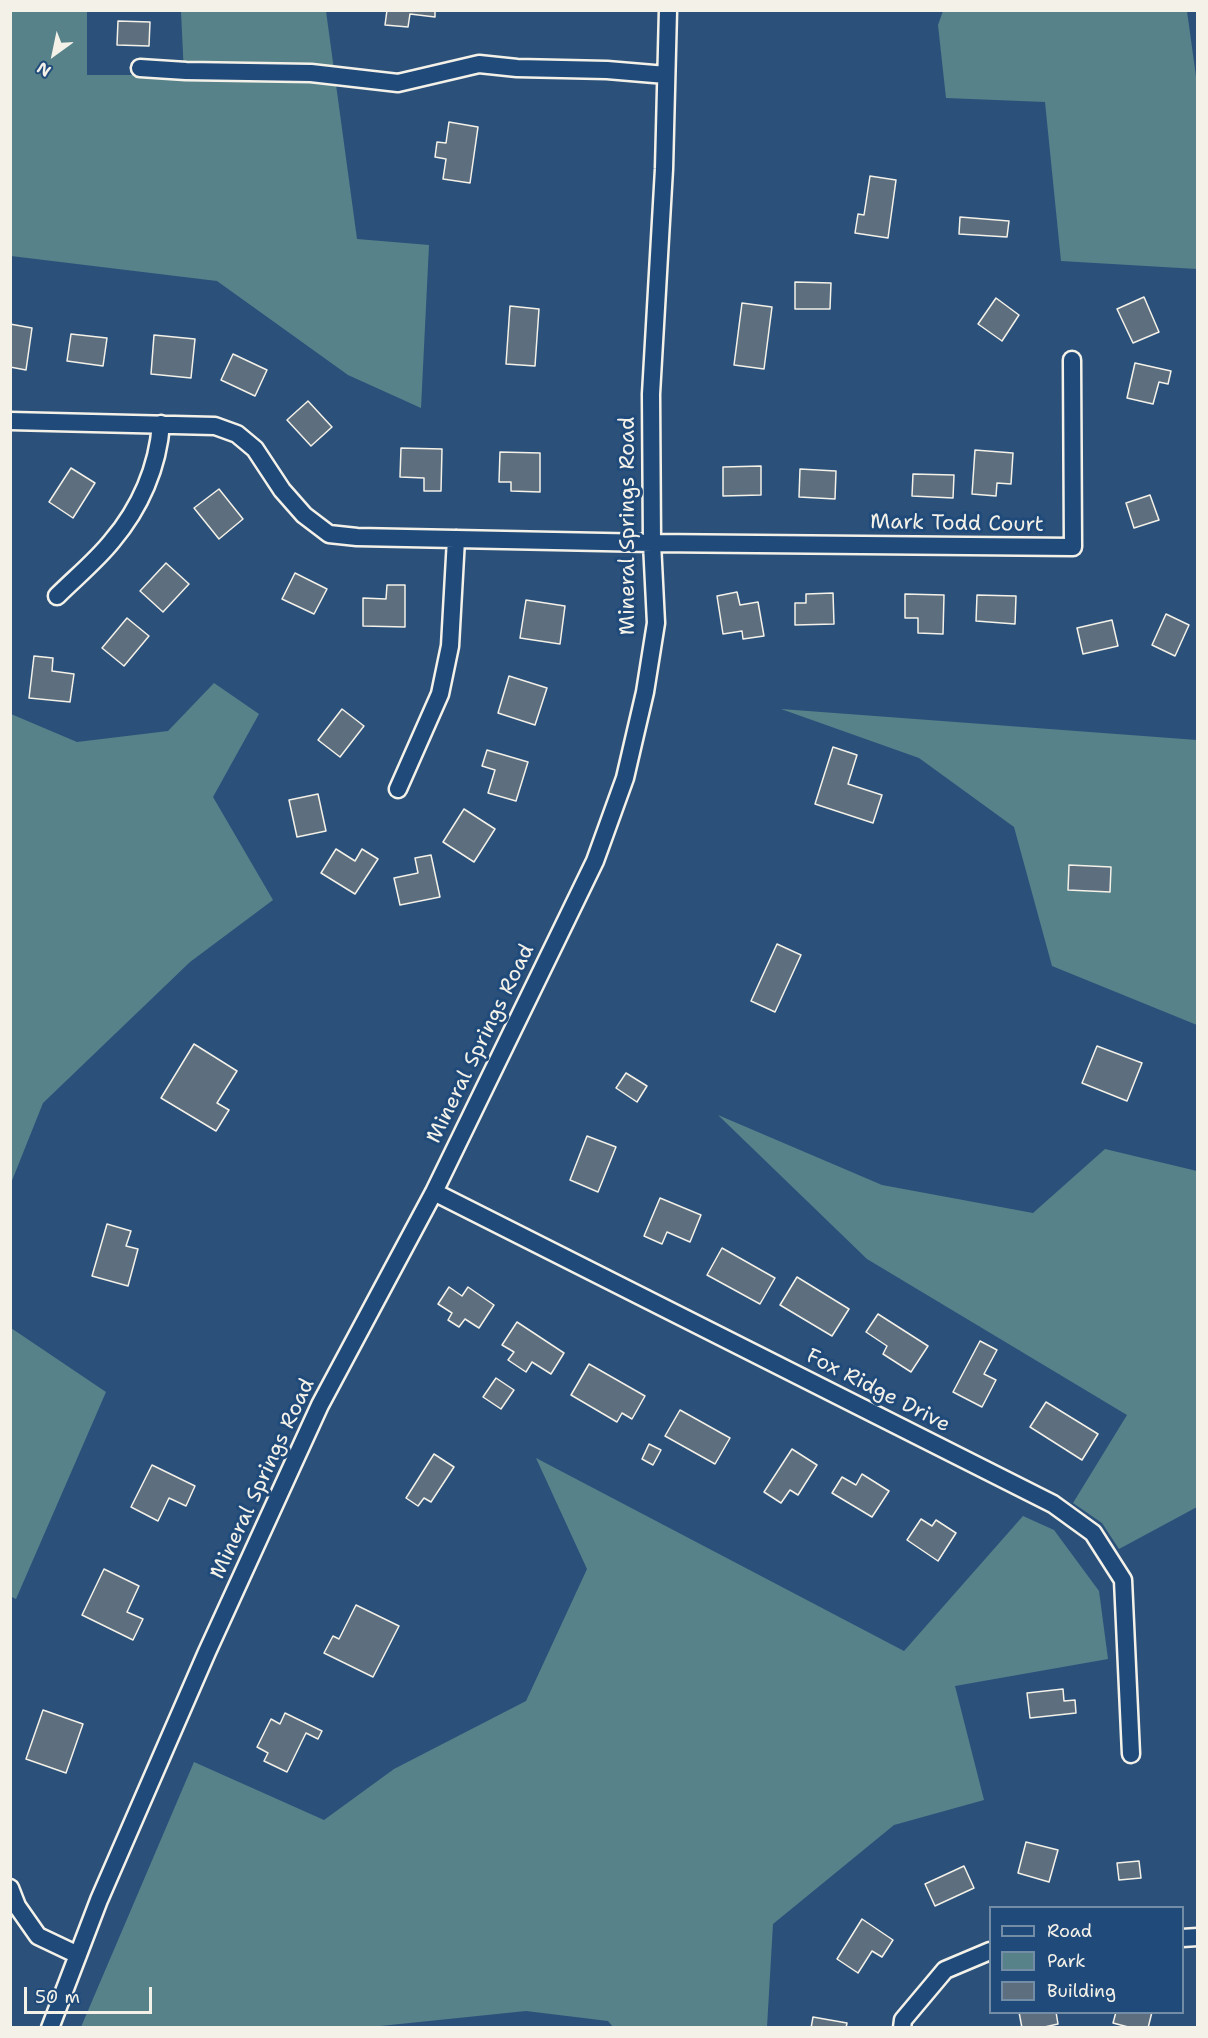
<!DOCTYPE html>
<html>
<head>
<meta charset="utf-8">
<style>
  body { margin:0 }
  #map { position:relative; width:1208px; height:2038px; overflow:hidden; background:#2b517b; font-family:"Shantell Sans",sans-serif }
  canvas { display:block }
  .frame { position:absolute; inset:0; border:12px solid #f4f1e8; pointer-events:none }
  .legend { position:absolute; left:989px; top:1906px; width:195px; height:108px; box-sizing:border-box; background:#1f4a7a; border:2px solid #748da6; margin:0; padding:8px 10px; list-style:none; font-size:18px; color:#f4f1e8 }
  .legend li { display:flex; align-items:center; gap:12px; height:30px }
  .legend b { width:30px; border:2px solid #748da6 }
  .north { position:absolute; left:24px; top:24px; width:60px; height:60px; -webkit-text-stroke:4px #1f4a7a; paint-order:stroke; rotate:213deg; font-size:16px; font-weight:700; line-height:24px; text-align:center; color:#f4f1e8 }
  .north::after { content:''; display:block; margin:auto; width:21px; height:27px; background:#f4f1e8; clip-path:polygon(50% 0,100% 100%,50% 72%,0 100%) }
  .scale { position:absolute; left:24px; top:1987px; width:128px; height:27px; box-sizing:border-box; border:3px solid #f4f1e8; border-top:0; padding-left:8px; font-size:18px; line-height:21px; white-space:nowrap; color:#f4f1e8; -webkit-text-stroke:4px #1f4a7a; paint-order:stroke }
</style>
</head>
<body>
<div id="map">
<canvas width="1208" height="2038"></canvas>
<div class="frame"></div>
<ul class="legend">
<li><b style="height:8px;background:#1f4a7a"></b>Road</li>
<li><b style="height:16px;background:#578289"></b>Park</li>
<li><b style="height:16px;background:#5d6f7e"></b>Building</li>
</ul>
<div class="north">N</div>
<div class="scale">50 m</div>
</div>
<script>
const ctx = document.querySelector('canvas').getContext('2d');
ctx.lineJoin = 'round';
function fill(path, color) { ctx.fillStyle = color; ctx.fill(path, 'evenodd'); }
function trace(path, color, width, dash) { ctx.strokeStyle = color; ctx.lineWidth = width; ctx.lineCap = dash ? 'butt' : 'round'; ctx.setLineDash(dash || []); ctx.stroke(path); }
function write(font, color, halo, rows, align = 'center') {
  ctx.font = font + ' "Shantell Sans",sans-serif'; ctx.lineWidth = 6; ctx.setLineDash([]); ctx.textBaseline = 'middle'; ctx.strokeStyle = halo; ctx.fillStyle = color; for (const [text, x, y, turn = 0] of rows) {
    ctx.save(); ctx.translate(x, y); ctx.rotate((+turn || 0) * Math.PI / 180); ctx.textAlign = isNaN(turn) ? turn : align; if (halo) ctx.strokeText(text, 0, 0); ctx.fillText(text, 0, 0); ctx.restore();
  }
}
const green = new Path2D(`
  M11,11H87V75H184L181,11H326L357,239L429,245L421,408L348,375L217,281L11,256Z
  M943,11H1187L1198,91L1197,269L1061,261L1045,102L946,98L938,25Z
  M214,683L259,714L213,797L273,900L190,962L43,1103L11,1183V714L77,742L168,731Z
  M781,709L1197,740V1025L1052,966L1014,827L919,758Z
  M718,1115L882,1185L1033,1213L1105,1149L1197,1171V1507L1119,1549L1102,1523L1073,1503L1127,1415L867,1259Z
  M11,1328L106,1392L16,1599L10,1596Z
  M536,1458L904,1651L1023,1516L1054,1530L1099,1591L1108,1659L955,1686L984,1800L894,1825L773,1924L767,2027H613L608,2021L526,2011L361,2028L81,2027L194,1762L324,1820L394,1769L526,1701L587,1569Z`);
const building = new Path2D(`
  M387,10H435V17L410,14L408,27L385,25Z
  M118,21L150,22L149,46L117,45Z
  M449,122L478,127L470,183L443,179L446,159L435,157L437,142L446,143Z
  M870,176L896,180L888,238L855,233L858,214L864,215Z
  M960,217L1009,221L1007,237L959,234Z
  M795,282L831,283L830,309H795Z
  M1144,297L1159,332L1133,343L1117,309Z
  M996,298L1019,315L1002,341L978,324Z
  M742,303L772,307L764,369L734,365Z
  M510,306L539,309L535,366L506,364Z
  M10,324L32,328L26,370L10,367Z
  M71,334L107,338L103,366L67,361Z
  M154,335L195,339L191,378L151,374Z
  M233,354L267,370L255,396L221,380Z
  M1135,363L1171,371L1168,384L1159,382L1153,404L1127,398Z
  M308,401L332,427L311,446L287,420Z
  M401,448L442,449L441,491H424V478L400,477Z
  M975,450L1013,453L1011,484L997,483L996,496L972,494Z
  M500,452L540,453V492L511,491V482H499Z
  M761,466V495L723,496V467Z
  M71,468L95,483L73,518L49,502Z
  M800,469L836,471L835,499L799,497Z
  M913,474L954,475L953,498L912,496Z
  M219,489L243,519L219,539L194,508Z
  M1150,495L1159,520L1134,528L1126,503Z
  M166,563L189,584L163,612L140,591Z
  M295,573L327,589L314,614L282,599Z
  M387,585H405V627L363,626V598L386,599Z
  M737,592L740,605L758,602L764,636L743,639L742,631L723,634L717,596Z
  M833,593L834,624L795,625V603H806V594Z
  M905,594L944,595L943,634L918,633V618H905Z
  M977,595L1016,596L1015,624L976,621Z
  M526,600L565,606L560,644L520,638Z
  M1166,614L1189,625L1175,656L1152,645Z
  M127,618L149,636L124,666L102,648Z
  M1112,620L1118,646L1083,654L1077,628Z
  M34,656L53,658L52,671L74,674L70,702L29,698Z
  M509,676L547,688L535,725L498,713Z
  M342,709L364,726L340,757L318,740Z
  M833,747L857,755L848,784L882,795L873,823L815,804Z
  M487,750L528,762L516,801L488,793L495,770L482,766Z
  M318,794L326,831L297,837L289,800Z
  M464,809L495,829L474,862L443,842Z
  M336,849L355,861L362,849L378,859L355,894L321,873Z
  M431,855L440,897L400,905L394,878L418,873L415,858Z
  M1069,865L1111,867L1110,892L1068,890Z
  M777,944L801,955L775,1012L751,1001Z
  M194,1044L237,1071L217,1103L229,1110L216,1131L161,1098Z
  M1097,1046L1142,1063L1127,1101L1082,1083Z
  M626,1073L647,1086L637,1102L616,1088Z
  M587,1136L616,1147L598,1192L570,1180Z
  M660,1198L701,1215L690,1242L667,1232L662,1244L644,1236Z
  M107,1224L131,1231L126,1246L138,1249L128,1286L92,1276Z
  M722,1248L775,1278L760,1304L707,1275Z
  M797,1277L849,1309L832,1336L780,1305Z
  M449,1287L462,1296L468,1287L494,1305L479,1328L465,1319L459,1327L448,1320L452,1313L438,1304Z
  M878,1314L928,1346L911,1372L883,1354L887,1346L866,1332Z
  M517,1322L564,1353L551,1374L532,1362L526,1372L508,1360L514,1352L502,1345Z
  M980,1341L997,1350L984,1374L996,1380L982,1407L953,1392Z
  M589,1364L645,1396L632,1419L622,1413L617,1422L571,1395Z
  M496,1378L514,1390L501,1409L483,1397Z
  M1046,1402L1098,1434L1082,1460L1030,1427Z
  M680,1410L730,1438L715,1464L665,1436Z
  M649,1444L661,1450L653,1465L642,1459Z
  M792,1449L817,1465L798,1495L790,1490L781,1503L764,1492Z
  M434,1454L454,1467L431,1502L424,1498L418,1506L406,1498Z
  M152,1465L195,1486L186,1506L169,1498L158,1521L131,1507Z
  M862,1474L889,1491L872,1517L832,1493L842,1477L856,1485Z
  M921,1519L932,1526L936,1520L956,1533L938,1561L907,1540Z
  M104,1569L139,1586L127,1612L143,1619L133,1640L82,1615Z
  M356,1605L399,1626L373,1677L324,1653L333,1636L339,1639Z
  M1063,1689L1064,1701L1075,1700L1076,1713L1030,1718L1027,1693Z
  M43,1710L83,1724L66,1773L26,1759Z
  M285,1713L322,1731L318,1739L306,1733L287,1772L264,1761L268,1753L257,1747L271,1719L280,1724Z
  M1026,1842L1058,1850L1049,1882L1018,1873Z
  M1139,1861L1141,1878L1119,1880L1117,1863Z
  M964,1866L974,1888L935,1906L925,1884Z
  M862,1919L893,1940L882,1957L872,1951L858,1973L837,1959Z
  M1019,2012H1056L1058,2024L1040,2028H1022Z
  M1116,2012H1152L1148,2028H1132L1113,2023Z
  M813,2017L847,2023L846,2028H811Z`);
const minor = new Path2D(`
  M140,68L186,71L311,73L398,83L479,64L517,68L607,70L666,75
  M10,421L215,426L237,434L255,449L282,490L304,515L329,534L357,537L652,543L1073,547L1072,360
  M57,596C75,578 96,561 112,541C140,508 158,467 161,424
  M398,789L440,694L450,646L456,539
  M434,1192L1053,1504L1093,1533L1123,1580L1131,1754
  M10,1888L17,1906L38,1936L78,1955
  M1182,1938L1198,1937
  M50,2028L99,1900L207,1652L320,1405L434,1192L561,931L595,861L625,778L645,692L656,623L652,543L651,394L664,169L668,10
  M902,2028L903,2020L945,1970L990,1951`);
const streetNames = [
  ["Mark Todd Court",957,524,1],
  ["Mineral Springs Road",629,526,-90],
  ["Mineral Springs Road",481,1044,-64],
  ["Fox Ridge Drive",878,1391,27],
  ["Mineral Springs Road",263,1479,-65]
];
fill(green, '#578289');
fill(building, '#5d6f7e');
trace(building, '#f4f1e8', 1.5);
trace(minor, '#f4f1e8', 21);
trace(minor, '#1f4a7a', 16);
write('21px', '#f4f1e8', '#1f4a7a', streetNames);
</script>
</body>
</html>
